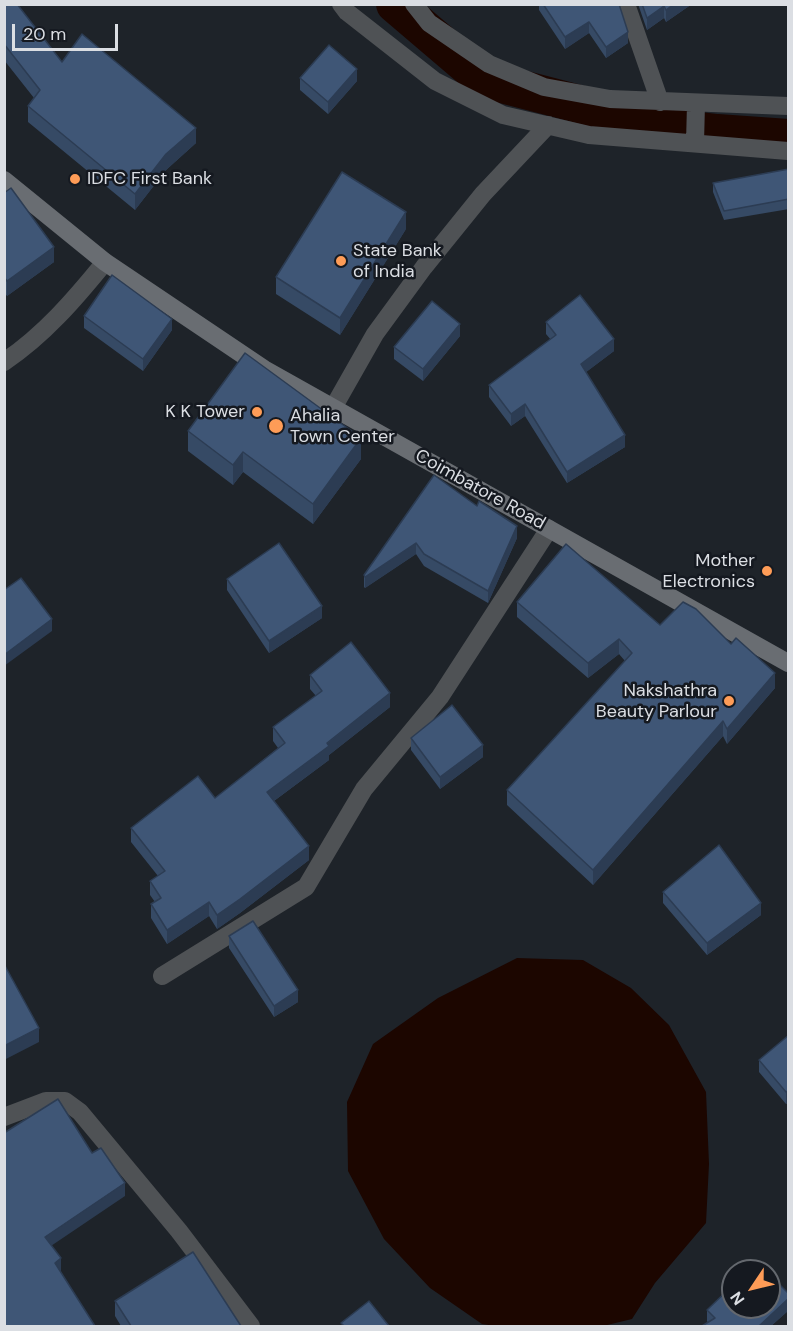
<!DOCTYPE html>
<html>
<head>
<meta charset="utf-8">
<style>
  body { margin:0 }
  #map { position:relative; width:793px; height:1331px; overflow:hidden; background:#1e2329; font-family:"DM Sans",sans-serif }
  canvas { display:block }
  .frame { position:absolute; inset:0; border:6px solid #dbdee3; pointer-events:none }
  .north { position:absolute; left:721px; top:1259px; width:60px; height:60px; box-sizing:border-box; background:#151920; border:2px solid #64686e; border-radius:50%; rotate:235deg; font-size:16px; font-weight:700; line-height:24px; text-align:center; color:#dbdee3 }
  .north::after { content:''; display:block; margin:auto; width:21px; height:27px; background:#fe9c57; clip-path:polygon(50% 0,100% 100%,50% 72%,0 100%) }
  .scale { position:absolute; left:12px; top:24px; width:106px; height:27px; box-sizing:border-box; border:3px solid #dbdee3; border-top:0; padding-left:8px; font-size:18px; line-height:21px; white-space:nowrap; color:#dbdee3; -webkit-text-stroke:4px #151920; paint-order:stroke }
</style>
</head>
<body>
<div id="map">
<canvas width="793" height="1331"></canvas>
<div class="frame"></div>
<div class="north">N</div>
<div class="scale">20 m</div>
</div>
<script>
const ctx = document.querySelector('canvas').getContext('2d');
ctx.lineJoin = 'round';
function fill(path, color) { ctx.fillStyle = color; ctx.fill(path, 'evenodd'); }
function trace(path, color, width, dash) { ctx.strokeStyle = color; ctx.lineWidth = width; ctx.lineCap = dash ? 'butt' : 'round'; ctx.setLineDash(dash || []); ctx.stroke(path); }
function write(font, color, halo, rows, align = 'center') {
  ctx.font = font + ' "DM Sans",sans-serif'; ctx.lineWidth = 5; ctx.setLineDash([]); ctx.textBaseline = 'middle'; ctx.strokeStyle = halo; ctx.fillStyle = color; for (const [text, x, y, turn = 0] of rows) {
    ctx.save(); ctx.translate(x, y); ctx.rotate((+turn || 0) * Math.PI / 180); ctx.textAlign = isNaN(turn) ? turn : align; if (halo) ctx.strokeText(text, 0, 0); ctx.fillText(text, 0, 0); ctx.restore();
  }
}
const water = new Path2D(`
  M517,958L583,960L631,988L669,1025L706,1092L709,1164L706,1223L655,1283L632,1319L603,1326H495L482,1324L430,1288L384,1239L348,1171L347,1102L373,1044L438,998Z`);
const canal = new Path2D(`
  M395,4L483,79L667,127L717,133L788,138`);
const minor = new Path2D(`
  M341,4L347,12L435,81L503,115L589,135L788,151
  M414,4L429,23L489,64L544,87L610,99L788,106
  M626,4L660,102
  M695,143L696,104
  M4,362C44,335 75,299 105,262
  M333,408L375,334L424,267L483,194L548,125
  M162,976L306,887L364,789L440,697L549,529
  M4,1117L46,1101H65L80,1112L179,1231L251,1326`);
const secondary = new Path2D(`
  M4,180L105,262L264,369L788,663`);
const wall = new Path2D(`
  M4,4L62,62L196,143L166,170L135,210L28,122V106L34,98L4,60Z
  M539,4H619L628,43L606,58L589,33L565,49L539,10Z
  M638,4H692L666,22L664,18L647,30Z
  M300,78L357,81L328,114L300,90Z
  M789,169V209L724,220L713,192V183Z
  M4,193L54,262L7,296L4,292Z
  M406,229L340,335L276,294V277Z
  M84,316L172,330L143,371L84,328Z
  M546,322L614,351L586,372L625,447L567,483L525,416L511,426L489,397V385L551,340L546,334Z
  M460,336L423,381L394,359V347Z
  M188,431L361,459L313,524L243,472L233,485L188,451Z
  M434,475L517,538L488,603L424,566L416,554L365,588L364,587V575Z
  M227,579L322,618L269,653L227,590Z
  M517,602L660,625L775,688L727,744L723,736L593,885L507,805V790L625,661L619,654L588,678L517,617Z
  M310,675L390,707L329,755V760L274,801L309,860L240,913L217,929L209,916L167,944L151,918V904L155,902L150,895V881L158,876L131,842V828L215,798L278,748L273,741V727L316,696L310,689Z
  M411,738L483,757L440,789L411,750Z
  M663,892L761,915L707,955L663,903Z
  M229,936L298,1002L274,1017L229,948Z
  M789,1035V1102L786,1104L759,1072V1060Z
  M789,1294V1310L771,1326H702L708,1323L707,1321V1310Z
  M115,1301L241,1326H121L115,1316Z`);
const shadedWall = new Path2D(`
  M674,4H692L666,22V10Z
  M664,6V18L647,30V18Z
  M589,22V33L565,49V37Z
  M628,32V43L606,58V47Z
  M357,69V81L328,114V102Z
  M196,128V143L166,170L135,210V194L166,154Z
  M406,212V229L340,335V318Z
  M54,247V262L7,296V281Z
  M172,319V330L143,371V359Z
  M460,324V336L423,381V369Z
  M614,339V351L581,376V364Z
  M525,404V416L511,426V414Z
  M625,435V447L567,483V472Z
  M361,438V459L313,524V504Z
  M243,452V472L233,485V465Z
  M517,526V538L488,603V591Z
  M416,543V554L365,588V577Z
  M322,606V618L269,653V641Z
  M52,619V631L4,666V655Z
  M619,639V654L588,678V663Z
  M775,673V688L727,744V729Z
  M390,693V707L329,755V760L267,806V792Z
  M723,721V736L593,885V870Z
  M483,745V757L440,789V777Z
  M309,846V860L240,913L217,929V915Z
  M209,902V916L167,944V930Z
  M761,903V915L707,955V943Z
  M298,990V1002L274,1017V1006Z
  M39,1028V1042L4,1060V1046Z
  M789,1090V1102L786,1104V1092Z
  M125,1183V1196L45,1250V1237Z
  M61,1258V1272L55,1263Z
  M789,1298V1310L771,1326H759Z`);
const building = new Path2D(`
  M4,4H17L62,62L82,34L196,128L166,154L135,194L28,106L40,90L4,44Z
  M543,4H619L628,32L606,47L589,22L565,37Z
  M642,4H674L666,10L664,6L647,18Z
  M329,45L357,69L328,102L300,78Z
  M789,169V199L724,211L713,183Z
  M342,172L406,212L340,318L276,277Z
  M11,188L54,247L7,281L4,277V193Z
  M112,275L172,319L143,359L84,316Z
  M580,295L614,339L581,364L625,435L567,472L525,404L511,414L489,385L556,335L546,322Z
  M432,301L460,324L423,369L394,347Z
  M245,353L361,438L313,504L243,452L233,465L188,431Z
  M434,475L477,506L479,501L517,526L488,591L424,554L416,543L365,577L364,575Z
  M279,543L322,606L269,641L227,579Z
  M566,544L660,625L683,602L696,609L731,644L736,638L775,673L727,729L723,721L593,870L507,790L632,653L619,639L588,663L517,602Z
  M21,578L52,619L4,655V590Z
  M351,642L390,693L327,743L329,746L267,792L309,846L240,899L217,915L209,902L167,930L151,904L161,898L150,881L165,871L131,828L198,776L215,798L285,743L273,727L322,691L310,675Z
  M452,705L483,745L440,777L411,738Z
  M719,845L761,903L707,943L663,892Z
  M253,921L298,990L274,1006L229,936Z
  M4,964L39,1028L4,1046Z
  M789,1035V1090L786,1092L759,1060Z
  M58,1099L92,1153L101,1148L125,1183L45,1237L61,1258L55,1263L95,1326H6L4,1324V1133Z
  M193,1252L241,1326H131L115,1301Z
  M757,1261L766,1271H747Z
  M769,1274L789,1294V1298L759,1326H702L715,1318L707,1310L733,1285V1307H769Z
  M369,1301L389,1326H344L341,1323Z`);
const markers = [
  [75,179,6,"#fe9c57"],
  [341,261,6,"#fe9c57"],
  [257,412,6,"#fe9c57"],
  [276,426,8,"#fe9c57"],
  [767,571,6,"#fe9c57"],
  [729,701,6,"#fe9c57"]
];
const poiNames = [
  ["IDFC First Bank",87,179],
  ["State Bank",353,251],
  ["of India",353,272],
  ["K K Tower",245,412,"right"],
  ["Ahalia",290,416],
  ["Town Center",290,437],
  ["Mother",755,561,"right"],
  ["Electronics",755,582,"right"],
  ["Nakshathra",717,691,"right"],
  ["Beauty Parlour",717,712,"right"]
];
const streetNames = [
  ["Coimbatore Road",480,490,29]
];
fill(water, '#1c0600');
trace(canal, '#1c0600', 38);
trace(minor, '#4f5255', 18);
trace(secondary, '#696d72', 18);
fill(wall, '#364a65');
fill(shadedWall, '#2c3c53');
fill(building, '#3f5676');
trace(building, '#2c3c53', 1.5);
for (const [x, y, r, color] of markers) { const dot = new Path2D(); dot.arc(x, y, r, 0, 2 * Math.PI); ctx.fillStyle = color; ctx.fill(dot); trace(dot, '#151920', 2); }
write('18px', '#dbdee3', '#151920', poiNames, 'left');
write('18px', '#dbdee3', '#151920', streetNames);
</script>
</body>
</html>
